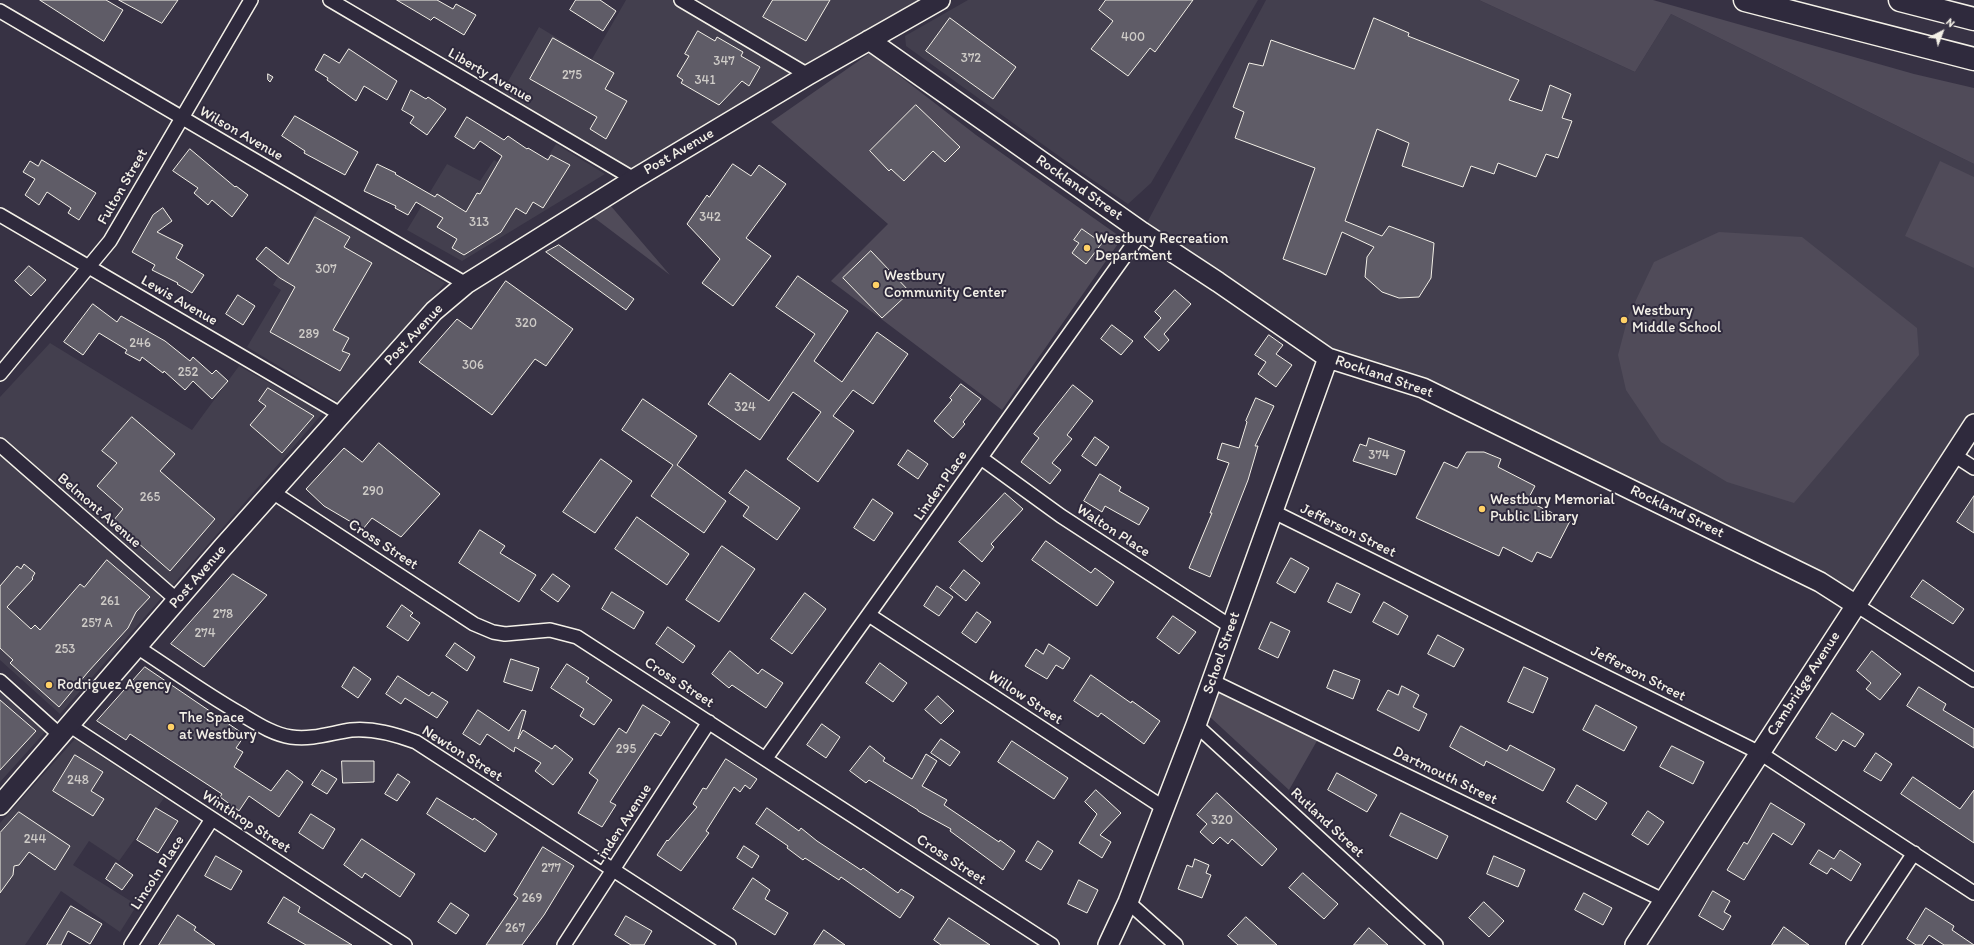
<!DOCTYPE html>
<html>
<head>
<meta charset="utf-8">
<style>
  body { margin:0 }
  #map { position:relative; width:1974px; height:945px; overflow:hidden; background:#373244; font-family:Itim,sans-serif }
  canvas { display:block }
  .north { position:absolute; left:1922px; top:12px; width:40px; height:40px; -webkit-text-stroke:3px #2f2a3d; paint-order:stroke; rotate:42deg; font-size:11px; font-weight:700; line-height:16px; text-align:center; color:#f4f1e8 }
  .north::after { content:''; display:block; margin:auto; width:14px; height:18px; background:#f4f1e8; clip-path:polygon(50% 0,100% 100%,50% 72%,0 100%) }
</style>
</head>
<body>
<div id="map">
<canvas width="1974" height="945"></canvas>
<div class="north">N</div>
</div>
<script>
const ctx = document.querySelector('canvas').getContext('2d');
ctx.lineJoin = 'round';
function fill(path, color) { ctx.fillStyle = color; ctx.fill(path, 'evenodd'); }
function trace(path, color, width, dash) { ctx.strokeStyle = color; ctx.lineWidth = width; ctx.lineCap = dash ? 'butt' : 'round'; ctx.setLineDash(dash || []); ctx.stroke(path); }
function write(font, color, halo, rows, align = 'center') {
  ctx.font = font + ' Itim,sans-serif'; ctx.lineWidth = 4; ctx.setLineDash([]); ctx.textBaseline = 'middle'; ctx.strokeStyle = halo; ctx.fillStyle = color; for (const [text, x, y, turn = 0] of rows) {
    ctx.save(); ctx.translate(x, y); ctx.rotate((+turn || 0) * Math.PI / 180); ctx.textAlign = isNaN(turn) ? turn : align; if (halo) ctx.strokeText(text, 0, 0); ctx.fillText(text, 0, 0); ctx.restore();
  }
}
const built = new Path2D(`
  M626,0H940L634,179L498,99L539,27L592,59Z
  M968,0H1258L1151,183L1128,204L1081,172L906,46L905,36Z
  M1266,0H1479L1635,72L1671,14L1974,164V424L1856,605L1515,432L1328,358L1142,232Z
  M556,144L605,174L462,261L407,230L447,164L480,181L494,160L532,181Z
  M320,206L445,283L338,402L247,347L281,290L273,285Z
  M50,343L192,430L239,366L323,413L60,714L0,660V397Z
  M0,689L46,731L0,782Z
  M75,739L164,798L119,861L89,841L73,865L137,905L120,932L61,891L25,945H0V823Z`);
const green = new Path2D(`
  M1479,0H1653L1914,74L1974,88V164L1671,14L1635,72Z
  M870,53L976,135L1122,238L1002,410L831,281L888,224L771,122Z
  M1940,161L1974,177V268L1905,236Z
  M604,198L670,275L584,210Z
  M1719,232L1802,237L1917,328L1919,355L1794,503L1727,482L1661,442L1626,390L1618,355L1628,317L1654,262Z
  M1218,691L1318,739L1289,790L1210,717Z`);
const building = new Path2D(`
  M40,0H106L123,10L104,41Z
  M119,0H178L162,23Z
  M397,0H437L453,9L456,4L476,15L464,35L434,17L431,20Z
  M576,0H600L616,11L603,31L570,10Z
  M773,0H830L806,41L763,17Z
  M1106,0H1193L1155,52L1150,48L1128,76L1091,49L1113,21L1099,10Z
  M950,18L1016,67L993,99L926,51Z
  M1374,18L1409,33L1408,36L1519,80L1509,100L1542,111L1550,85L1571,94L1562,118L1572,121L1558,158L1546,154L1536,177L1498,163L1494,174L1471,166L1463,187L1402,166L1409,143L1377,129L1345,221L1382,236L1389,226L1434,243L1431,278L1419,297L1399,298L1382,292L1365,277L1367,257L1374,247L1342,232L1326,275L1283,259L1315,168L1235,138L1244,112L1233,107L1249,63L1263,66L1271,40L1354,69Z
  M698,31L715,41L717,37L743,52L741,56L760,67L749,86L742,81L719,105L681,83L683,80L677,76L689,56L685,54Z
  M553,38L614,73L605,89L627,101L606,139L590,129L597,117L530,79Z
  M349,49L397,81L387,100L364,86L356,101L327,80L328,78L315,70L324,54L339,63Z
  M268,74L273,77L270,82L268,80Z
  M411,90L426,99L428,97L446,109L427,135L410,123L414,117L402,110Z
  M916,105L960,147L945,162L933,151L904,181L891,169L889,171L870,151Z
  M295,116L358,152L345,175L304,153L305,151L282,136Z
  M467,117L504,140L508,136L527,149L528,148L548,160L551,155L570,165L543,208L533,202L526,214L516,208L501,232L464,255L452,248L457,239L437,227L443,218L416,202L408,215L395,208L396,206L364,191L377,164L396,173L395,174L435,197L437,194L466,212L477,193L480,194L502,156L480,141L474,149L455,137Z
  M190,149L235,187L236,186L248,195L232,217L212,200L208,205L194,193L198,188L173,171Z
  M42,160L96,193L79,220L68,213L71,208L47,192L39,205L25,195L35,179L23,172L30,161L38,166Z
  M733,164L751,176L759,165L786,184L746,238L771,256L733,306L702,283L720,259L687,224L707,195L709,197Z
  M163,208L172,221L157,232L183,245L176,258L204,275L192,293L177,284L178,283L152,270L155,265L132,252L153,215Z
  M315,217L350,237L344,247L372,263L333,330L349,338L342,351L350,354L340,371L270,332L295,287L280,278L256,259L266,247L288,264Z
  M1082,229L1102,243L1086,264L1072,253L1079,243L1074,240Z
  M559,245L634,299L626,310L546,252Z
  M871,251L910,292L882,318L843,278Z
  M29,266L46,280L31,296L15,281Z
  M798,276L848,311L814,361L842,382L877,332L908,354L873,404L853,390L833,416L854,431L818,482L787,459L821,412L793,392L760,440L708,404L730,373L769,401L815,334L776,307Z
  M506,281L573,329L546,366L535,359L492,415L419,362L457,319L471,329Z
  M1175,290L1191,304L1164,334L1169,340L1159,351L1144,337L1161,318L1155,312Z
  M238,295L255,306L243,325L226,314Z
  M93,304L117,322L121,316L165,341L190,361L193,357L212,374L216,370L228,381L212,399L193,381L185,390L164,371L163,373L142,357L140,361L125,353L127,350L99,333L83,355L64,342Z
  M1112,325L1133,341L1121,355L1101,339Z
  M1269,335L1283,345L1276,354L1292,365L1276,387L1258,374L1266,362L1255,355Z
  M961,384L981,399L963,422L965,424L953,438L934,421L952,400L950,398Z
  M1073,385L1093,401L1067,435L1072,439L1052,463L1061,470L1050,484L1021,462L1039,438L1034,434Z
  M268,388L314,416L282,453L250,425L266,406L259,401Z
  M1256,398L1274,406L1255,446H1258L1248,480L1210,577L1189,568L1212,513H1210L1229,463L1217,459L1222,443L1239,448L1247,422L1246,421Z
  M643,399L697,436L677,465L726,501L704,533L651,496L673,465L622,430Z
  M132,417L175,454L160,471L215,519L170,571L113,521L123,509L97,486L117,463L102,451Z
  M1095,437L1109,447L1096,466L1082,456Z
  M1369,438L1405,451L1396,475L1353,461L1360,444L1366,446Z
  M379,443L440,494L401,537L372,518L363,529L324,506L306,489L344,448L362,462Z
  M908,450L928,464L918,479L898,465Z
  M1467,452H1484L1501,459L1498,467L1535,486L1527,501L1570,521L1551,558L1537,552L1532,562L1503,547L1499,556L1416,518L1444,462L1457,468Z
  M601,459L632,481L595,533L563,512Z
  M746,470L800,508L777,540L743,516L749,507L729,493Z
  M1100,474L1121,487L1119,491L1149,508L1139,525L1105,506L1102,512L1084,501Z
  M1005,493L1023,509L991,544L994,547L982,562L959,542Z
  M1974,496V533L1957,522Z
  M873,499L893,513L874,541L854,528Z
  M637,517L689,554L667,585L615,549Z
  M480,530L505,546L500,553L536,575L519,602L459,563Z
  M1046,541L1091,573L1095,568L1114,582L1097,606L1032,560Z
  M722,546L755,569L719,622L686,600Z
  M1291,558L1309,568L1295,593L1277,583Z
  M107,560L150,597L136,612L128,628L88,672L59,707L10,663L13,660L0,648V586L17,566L21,569L24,564L35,573L32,578L33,579L7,607L31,629L35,625L40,630L80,584L84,587Z
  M964,570L980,583L966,601L950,588Z
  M233,574L267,595L204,667L171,644Z
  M553,574L570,586L558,602L541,590Z
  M1923,580L1964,609L1953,624L1911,597Z
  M1337,583L1360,594L1351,613L1328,602Z
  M937,586L953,597L939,616L924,606Z
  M612,592L644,612L634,629L602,609Z
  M805,593L826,609L792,654L771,639Z
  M1384,602L1408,616L1398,635L1373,622Z
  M402,605L413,613L410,616L420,623L408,641L387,627Z
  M977,612L991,622L976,643L962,633Z
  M1173,616L1196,632L1179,654L1157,638Z
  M1271,622L1290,631L1278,658L1259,649Z
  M668,627L695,646L683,663L656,644Z
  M1438,635L1464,649L1454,667L1428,654Z
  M455,643L475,657L467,671L446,656Z
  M1049,644L1070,658L1063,669L1056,665L1047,679L1025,666L1036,649L1043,654Z
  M730,651L758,674L762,669L783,683L766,708L732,685L729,688L712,674Z
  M1872,651L1901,674L1880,700L1866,689L1871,683L1857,671Z
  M511,659L539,668L532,691L504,682Z
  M880,663L907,683L893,702L866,683Z
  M567,664L589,678L586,682L612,700L594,725L580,716L584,709L551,688Z
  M145,667L245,735L236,748L243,752L234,767L271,791L287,770L303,782L279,817L249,796L239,811L220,797L222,794L130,734L126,740L97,721Z
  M354,667L371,679L358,698L342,687Z
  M1524,667L1548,678L1533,713L1508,702Z
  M1334,670L1360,680L1353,699L1327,688Z
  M1091,675L1131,703L1132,701L1160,721L1144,744L1101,713L1098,717L1074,701Z
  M398,676L429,696L432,692L448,702L437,718L405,698L401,704L386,694Z
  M1402,686L1419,695L1413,707L1427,714L1419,731L1377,710L1388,690L1398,695Z
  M1919,687L1946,704L1943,710L1974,729V748L1907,706Z
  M938,696L954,711L941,724L925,710Z
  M0,700L36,731L0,770Z
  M643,705L670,722L661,736L655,733L610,802L616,805L602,827L578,813L598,780L589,773L619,728L626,733Z
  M1596,705L1637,727L1624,751L1583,730Z
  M478,710L509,731L522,710L526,711L518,739L523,730L552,749L555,745L573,759L553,785L535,771L541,763L515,747L514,752L487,734L480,745L463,734Z
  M1832,713L1864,734L1855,747L1843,740L1836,751L1816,738Z
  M822,724L840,737L826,758L807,745Z
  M1461,726L1507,751L1510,745L1555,769L1543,791L1486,761L1484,766L1450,747Z
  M941,739L960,752L950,766L931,753Z
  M1012,741L1068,778L1054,799L998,762Z
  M870,746L885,758L883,761L912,779L926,754L937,761L922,786L947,800L944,805L999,842L1000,840L1015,851L1003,870L950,831L951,829L918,811V810L869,780L866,783L850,771Z
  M1672,746L1704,762L1693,784L1660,767Z
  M1876,753L1892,764L1881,781L1864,771Z
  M75,755L103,772L91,791L104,799L93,816L53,791Z
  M726,759L757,779L750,789L745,785L740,792L734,787L706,831L709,833L681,871L657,855L667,840L668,841L697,807L693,804L703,788L706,789Z
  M342,761H374V782L343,783Z
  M322,770L337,779L327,794L312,785Z
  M1337,773L1377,795L1367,812L1328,790Z
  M398,774L410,782L397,801L385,794Z
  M1913,777L1960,809L1974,790V843L1901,794Z
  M1577,785L1607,803L1596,820L1567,802Z
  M1096,790L1121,813L1100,835L1111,842L1102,858L1079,843L1097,814L1085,802Z
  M1217,793L1277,849L1262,866L1232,839L1228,844L1220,837L1213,844L1200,832L1207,824L1197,815Z
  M437,798L473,820L474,818L497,834L485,852L427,814Z
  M1771,803L1805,824L1792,845L1773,833L1744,880L1727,870L1744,842L1747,844Z
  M156,808L178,821L158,853L137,840Z
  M767,808L799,831L801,828L817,841L861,870L863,868L898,893L901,889L914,897L900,918L841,877L839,880L805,858L803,860L787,848L788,846L756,824Z
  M1648,811L1664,822L1648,845L1632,835Z
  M19,812L70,846L55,870L29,852L19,865L14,866L13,875L0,893V833Z
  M1401,813L1448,836L1437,859L1390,836Z
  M311,814L335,829L323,849L299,833Z
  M362,839L415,874L400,897L365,873L362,878L344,865Z
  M1038,841L1053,851L1041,870L1026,861Z
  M744,846L759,856L752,868L737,858Z
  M543,847L574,866L544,915L522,945H486L518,898L514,895Z
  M1819,850L1834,859L1840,850L1861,864L1851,881L1831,868L1827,874L1810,864Z
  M216,856L242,871L231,890L205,876Z
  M1494,856L1525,870L1518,887L1487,874Z
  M1195,859L1209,865L1206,873L1211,875L1202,898L1178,889L1187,865L1192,867Z
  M116,863L133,875L122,890L106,879Z
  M1303,873L1338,904L1324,919L1289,888Z
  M753,878L770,890L765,899L788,913L775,935L733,909Z
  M1079,880L1098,890L1087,913L1068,904Z
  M1713,891L1730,901L1724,912L1731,916L1723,930L1699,916Z
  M1584,893L1612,908L1603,925L1575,910Z
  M284,897L300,907L298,912L352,945H306L268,923Z
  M1484,902L1504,921L1489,937L1469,918Z
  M451,903L469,915L456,934L438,922Z
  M71,906L102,924L90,944L68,931L61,945H47Z
  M1926,908L1954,926L1952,930L1974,945H1944L1929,935L1922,945H1916L1907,939Z
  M178,915L196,927L194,930L215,945H159Z
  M626,916L652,931L644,945H631L615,935Z
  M1246,917L1277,945H1238L1228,936Z
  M949,918L990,945H941L934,940Z
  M1784,927L1809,945H1772Z
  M1369,928L1388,945H1354Z
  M824,930L845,945H814Z`);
const street = new Path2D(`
  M330,0L634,179
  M681,0L808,75
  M0,11L466,284
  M0,215L342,415
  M0,374L110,241L251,0
  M0,445L177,600
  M1954,455L1974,468
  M981,458L1061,516L1230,626
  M274,493L474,624L493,632L505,634L550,630L577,637L1052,945
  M1272,511L1760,753L1974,893
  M1856,605L1974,680
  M869,615L1164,808
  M137,647C171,669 204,693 239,713C256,723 272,734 291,737C312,740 331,733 351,730C374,728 395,734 416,742L729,945
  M0,681L60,735
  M1212,681L1663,900
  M69,725L405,945
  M1196,725L1436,945
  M766,758L1142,232
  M1128,902L1176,945
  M131,945L212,819
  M564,945L709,722
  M1853,945L1914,853`);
const secondary = new Path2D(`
  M869,40L1142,232L1218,282L1328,358L1423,388L1820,582L1856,605
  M0,805L223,547L434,311L466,284L634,179L808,75L940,0
  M1108,945L1128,902L1196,725L1328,358
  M1635,945L1974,424`);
const highway = new Path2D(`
  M1745,0L1974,59
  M1900,0L1974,19`);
const markers = [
  [1087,248,4,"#ffd166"],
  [876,285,4,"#ffd166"],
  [1624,320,4,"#ffd166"],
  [1482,509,4,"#ffd166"],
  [49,685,4,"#ffd166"],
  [171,727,4,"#ffd166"]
];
const numberNames = [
  ["400",1133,38],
  ["372",971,59],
  ["347",724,62],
  ["275",572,76],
  ["341",705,81],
  ["342",710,218],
  ["313",479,223],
  ["307",326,270],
  ["320",526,324],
  ["289",309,335],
  ["246",140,344],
  ["306",473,366],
  ["252",188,373],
  ["324",745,408],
  ["374",1379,456],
  ["290",373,492],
  ["265",150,498],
  ["261",110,602],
  ["278",223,615],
  ["257 A",97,624],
  ["274",205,634],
  ["253",65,650],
  ["295",626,750],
  ["248",78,781],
  ["320",1222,821],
  ["244",35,840],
  ["277",551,869],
  ["269",532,899],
  ["267",515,929]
];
const streetNames = [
  ["Liberty Avenue",490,76,30],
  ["Wilson Avenue",241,134,30],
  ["Post Avenue",679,152,-30],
  ["Fulton Street",123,187,-60],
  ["Rockland Street",1079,188,35],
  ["Lewis Avenue",179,301,30],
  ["Post Avenue",414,335,-47],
  ["Rockland Street",1384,377,19],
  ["Linden Place",941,486,-55],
  ["Belmont Avenue",99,511,41],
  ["Rockland Street",1677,512,26],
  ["Walton Place",1113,531,33],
  ["Jefferson Street",1348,531,26],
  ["Cross Street",383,545,33],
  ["Post Avenue",198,577,-49],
  ["School Street",1222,653,-71],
  ["Jefferson Street",1638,674,27],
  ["Cross Street",679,683,33],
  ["Cambridge Avenue",1804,684,-57],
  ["Willow Street",1025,698,33],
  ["Newton Street",462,754,32],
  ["Dartmouth Street",1445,776,26],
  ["Winthrop Street",246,822,33],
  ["Rutland Street",1327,823,43],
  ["Linden Avenue",623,825,-57],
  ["Cross Street",951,860,33],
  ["Lincoln Place",158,873,-57]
];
const poiNames = [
  ["Westbury Recreation",1095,239],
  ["Department",1095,256],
  ["Westbury",884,276],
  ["Community Center",884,293],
  ["Westbury",1632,311],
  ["Middle School",1632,328],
  ["Westbury Memorial",1490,500],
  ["Public Library",1490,517],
  ["Rodriguez Agency",57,685],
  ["The Space",179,718],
  ["at Westbury",179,735]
];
fill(built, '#433f4e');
fill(green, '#504b59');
fill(building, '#5f5c67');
trace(building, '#f4f1e8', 1);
trace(street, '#f4f1e8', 16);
trace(secondary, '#f4f1e8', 22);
trace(highway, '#f4f1e8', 25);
trace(street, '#2f2a3d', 13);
trace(secondary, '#2f2a3d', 19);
trace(highway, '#2f2a3d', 22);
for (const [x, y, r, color] of markers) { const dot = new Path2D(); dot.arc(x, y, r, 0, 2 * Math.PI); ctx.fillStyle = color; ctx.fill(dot); trace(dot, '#2f2a3d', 1.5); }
write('13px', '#cfccc8', null, numberNames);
write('15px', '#f4f1e8', '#2f2a3d', streetNames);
write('15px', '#f4f1e8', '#2f2a3d', poiNames, 'left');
</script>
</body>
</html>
